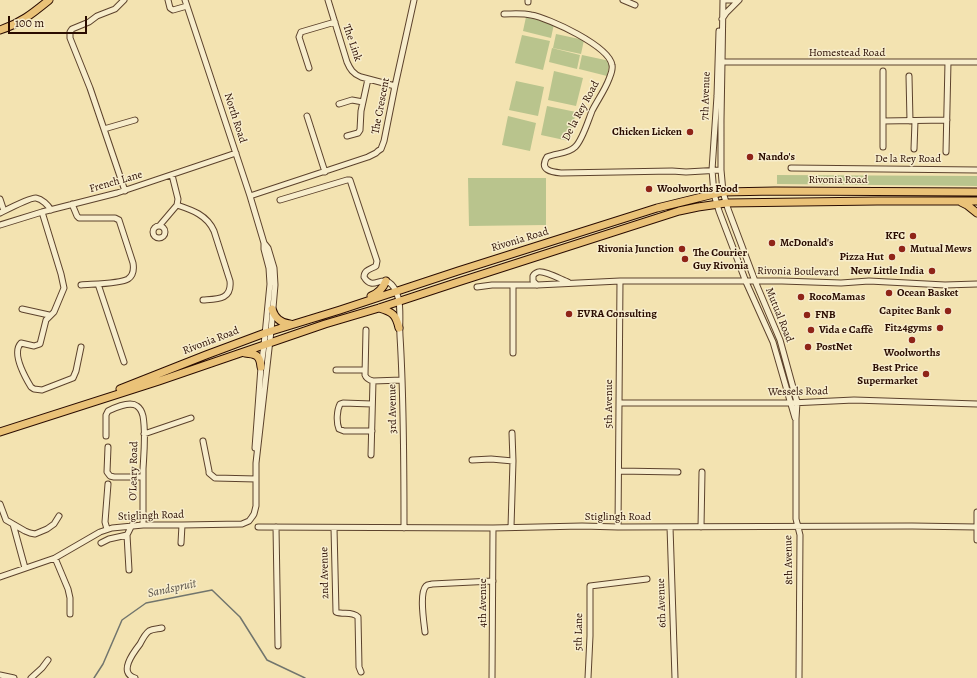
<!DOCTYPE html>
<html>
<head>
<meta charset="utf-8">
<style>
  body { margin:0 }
  #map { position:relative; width:977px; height:678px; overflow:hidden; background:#f3e3b1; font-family:Alegreya,serif }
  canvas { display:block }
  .scale { position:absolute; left:8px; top:16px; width:79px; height:18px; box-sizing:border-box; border:2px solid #2a0c00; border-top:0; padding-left:5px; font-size:12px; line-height:14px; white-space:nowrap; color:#2a0c00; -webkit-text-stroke:3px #f7edcc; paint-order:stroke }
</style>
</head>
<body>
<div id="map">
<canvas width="977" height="678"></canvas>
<div class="scale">100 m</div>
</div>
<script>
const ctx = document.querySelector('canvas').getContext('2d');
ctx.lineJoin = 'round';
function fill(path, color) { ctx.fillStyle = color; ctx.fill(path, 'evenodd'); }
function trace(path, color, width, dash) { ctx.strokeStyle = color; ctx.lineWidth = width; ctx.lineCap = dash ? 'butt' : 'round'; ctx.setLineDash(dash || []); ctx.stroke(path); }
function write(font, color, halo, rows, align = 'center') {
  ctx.font = font + ' Alegreya,serif'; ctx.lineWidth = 3; ctx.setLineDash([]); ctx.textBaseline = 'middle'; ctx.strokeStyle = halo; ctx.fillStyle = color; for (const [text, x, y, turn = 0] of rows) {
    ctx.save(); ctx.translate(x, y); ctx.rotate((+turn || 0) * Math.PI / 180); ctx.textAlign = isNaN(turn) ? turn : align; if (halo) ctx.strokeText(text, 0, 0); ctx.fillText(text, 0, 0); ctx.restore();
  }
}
const green = new Path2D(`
  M526,17L554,24L551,38L523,31Z
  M556,34L584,40L581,54L553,48Z
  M522,35L550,41L543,70L515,63Z
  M552,48L580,55L577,69L549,62Z
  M582,55L610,61L607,76L579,69Z
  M554,71L583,78L576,106L548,100Z
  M516,81L544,87L538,116L509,110Z
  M547,106L576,112L569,141L541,135Z
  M508,116L536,123L530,151L502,145Z
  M777,175L977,176V186L777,184Z
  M468,178H546V225L469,226Z`);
const stream = new Path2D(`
  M94,678L103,664L122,620L146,603L212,590L240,617L267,660L305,678`);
const minor = new Path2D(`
  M124,0L115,9L97,16L89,22L72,29L70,32V38L90,88L125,191
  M168,0L170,8L173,10L187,6
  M185,0L250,196L264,243V249L269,268L270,284L264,345L261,367L255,448
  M328,0L347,62C350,69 353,74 361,77L395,86
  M623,0L635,5
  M723,0L722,62L721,120V170L723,192L728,209L755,281L780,340L797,402L796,419V519L800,535L799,678
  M723,0H735
  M528,2V0
  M504,14C513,14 522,13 531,15C549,18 609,46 612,65C613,70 611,74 609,79C605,90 597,101 592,111C588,121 582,141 575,147C568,154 556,153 547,157C539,170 551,172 561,173L672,171L686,172L721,170
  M722,19L726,13L739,0
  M719,31L717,96L712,170L714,194L719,211L746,282L773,342L795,418
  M720,62H977
  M309,68L299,37L301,32L335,22
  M883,71V121
  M909,76L910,121
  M339,104L352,100L363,102
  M307,116L325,172
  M104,129L135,120
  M347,136L358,133L360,130L361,111L368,79
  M883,147V121L947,120
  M914,149L915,121
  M946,152L948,62
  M791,168L977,170
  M250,196L368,157L376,153L378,151L381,149L384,141L395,86L414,0
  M0,199L4,211
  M280,200L347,180H350L377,261L376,266C371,269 364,270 364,277C374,294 384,268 396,291C402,305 399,321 400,336C404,400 404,464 404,528
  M72,204L77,216L79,218H115L119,220L133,263C134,269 134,275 128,279C120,284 91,284 81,285
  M177,205C192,210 207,215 214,231L230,281C232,300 217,299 203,300
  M42,212L61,274L64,288L54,312L46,320L40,344L34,346L21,343C11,353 25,377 31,387L34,389L42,390L73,378L76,371L81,347
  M0,213C6,210 31,197 36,198C42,199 48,205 51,210
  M0,225L42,212L117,193L236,153
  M160,225L177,205L178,199L172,175
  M153 232a6 6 0 1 1 12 0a6 6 0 1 1-12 0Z
  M98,284L124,362
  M537,285L533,281V276C534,274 535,273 538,272C544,270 562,280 568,282
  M477,287L492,285H537L620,281H782L841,283L869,281L945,285L977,284
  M22,309L49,315
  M366,330L365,375C366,378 369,380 373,381L402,380
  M513,353V285
  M336,370H365
  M619,403H791L854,400L977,404
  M372,431H344L339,429C336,422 337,410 340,404L343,403L372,404
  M144,434L191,418
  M106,436V415L108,411C114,408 130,401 137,406C140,408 142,412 143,416C146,433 144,452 143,469C143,487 143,506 143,525
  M203,441L209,471V473L215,478L256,479
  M108,447L107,472L110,476L114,477H143
  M371,455L373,381
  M472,460L491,459L513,461
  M619,471L678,472
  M0,504L6,520L25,531L30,533L35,534L47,529L54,524L59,516
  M977,512V540
  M13,524L25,568
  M258,527L493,528L582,526L618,527L912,526L977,527
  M276,527L278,646
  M511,527L513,461L512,433
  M618,527L620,281
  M670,527L675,678
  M701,527L702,472
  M334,528L336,612C343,615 352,611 358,617L359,667L361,672
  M107,529L105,522L108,484
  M101,543L109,539L127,535
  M181,543L182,525
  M55,558L68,589L70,598V614
  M129,570L127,535L132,525
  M0,577L55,558L100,532L112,528L143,525H182L242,524L249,521L252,517L254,514L256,506V463L271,331L275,285L274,268L268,248L264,243
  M425,632C424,623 419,593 426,586C428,584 430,585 432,584L493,581
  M0,675L14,678
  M31,678L42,668L48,660
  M135,678C118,673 133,653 140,644C142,640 145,634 149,631C153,629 158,629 162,628
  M492,678L493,528
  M588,678L590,636V586L647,579`);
const major = new Path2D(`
  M0,30C21,23 33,13 49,0
  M961,202L967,205L977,213
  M371,296C379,293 383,288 386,281
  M379,308C393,312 396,315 399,328
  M272,309C275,318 280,323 290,324
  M245,353C256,354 260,355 261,367
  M120,389L206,355L265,333L340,310L458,271L657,208L714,194L723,192L775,191L977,192
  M0,432L159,381L325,324L379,308L458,282L679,211L698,207L726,203L877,201H977`);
const markers = [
  [690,132,4,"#8f2418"],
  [750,157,4,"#8f2418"],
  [649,189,4,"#8f2418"],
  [913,236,4,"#8f2418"],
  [772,243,4,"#8f2418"],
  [682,249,4,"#8f2418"],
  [902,249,4,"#8f2418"],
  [892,257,4,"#8f2418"],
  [685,259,4,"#8f2418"],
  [932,271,4,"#8f2418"],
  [889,293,4,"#8f2418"],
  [801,297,4,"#8f2418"],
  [948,311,4,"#8f2418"],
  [569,314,4,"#8f2418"],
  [807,315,4,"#8f2418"],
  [940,328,4,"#8f2418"],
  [811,330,4,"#8f2418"],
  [912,340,4,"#8f2418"],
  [808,347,4,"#8f2418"],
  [926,374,4,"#8f2418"]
];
const streetNames = [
  ["The Link",352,43,71],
  ["Homestead Road",847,53],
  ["7th Avenue",706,96,-88],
  ["The Crescent",381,106,-79],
  ["De la Rey Road",581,111,-62],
  ["North Road",235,118,72],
  ["De la Rey Road",908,159],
  ["Rivonia Road",838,180],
  ["French Lane",116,182,-16],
  ["Rivonia Road",520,240,-17],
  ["Rivonia Boulevard",798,272,1],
  ["Mutual Road",779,315,68],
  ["Rivonia Road",211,341,-21],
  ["Wessels Road",798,392,-1],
  ["5th Avenue",609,404,-90],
  ["3rd Avenue",393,409,-91],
  ["O'Leary Road",134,471,-89],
  ["Stiglingh Road",151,516,-2],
  ["Stiglingh Road",618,517],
  ["8th Avenue",789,560,-91],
  ["2nd Avenue",325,573,-91],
  ["4th Avenue",483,603,-90],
  ["6th Avenue",662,603,-92],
  ["5th Lane",579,632,-89]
];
const poiNames = [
  ["Chicken Licken",682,132,"right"],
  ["Nando's",758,157],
  ["Woolworths Food",657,189],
  ["KFC",905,236,"right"],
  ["McDonald's",780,243],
  ["Rivonia Junction",674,249,"right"],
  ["Mutual Mews",910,249],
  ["The Courier",693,253],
  ["Guy Rivonia",693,266],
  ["Pizza Hut",884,257,"right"],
  ["New Little India",924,271,"right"],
  ["Ocean Basket",897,293],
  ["RocoMamas",809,297],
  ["Capitec Bank",940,311,"right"],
  ["EVRA Consulting",577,314],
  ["FNB",815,315],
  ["Fit24gyms",932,328,"right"],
  ["Vida e Caffè",819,330],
  ["PostNet",816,347],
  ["Woolworths",912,353,"center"],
  ["Best Price",918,368,"right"],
  ["Supermarket",918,381,"right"]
];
const waterNames = [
  ["Sandspruit",172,589,-12]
];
fill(green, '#b9c48d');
trace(stream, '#71756d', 1.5);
trace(minor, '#5c422c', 7);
trace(major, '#2a0c00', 9);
trace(minor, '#f7edcc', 5);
trace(major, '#eac278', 7);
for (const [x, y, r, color] of markers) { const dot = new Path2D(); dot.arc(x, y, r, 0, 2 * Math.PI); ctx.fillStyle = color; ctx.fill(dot); trace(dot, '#f7edcc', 1.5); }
write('11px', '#2a0c00', '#f7edcc', streetNames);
write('bold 11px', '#2a0c00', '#f7edcc', poiNames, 'left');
write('italic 12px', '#595249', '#f7edcc', waterNames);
</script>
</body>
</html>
